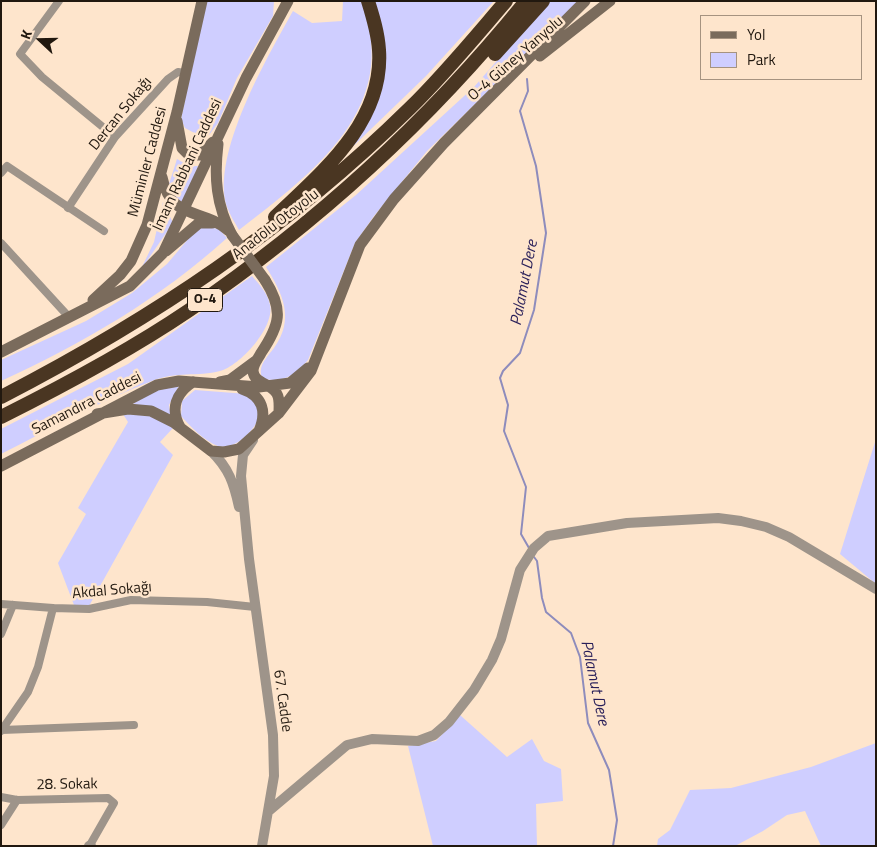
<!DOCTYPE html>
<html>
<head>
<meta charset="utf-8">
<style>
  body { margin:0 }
  #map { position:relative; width:877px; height:847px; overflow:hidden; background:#fee5cc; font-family:"Titillium Web",sans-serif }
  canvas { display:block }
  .frame { position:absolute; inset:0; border:2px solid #21180f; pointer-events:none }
  .legend { position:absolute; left:700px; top:15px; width:162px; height:65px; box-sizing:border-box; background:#fee5cc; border:1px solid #a69380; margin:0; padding:6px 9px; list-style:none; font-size:15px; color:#21180f }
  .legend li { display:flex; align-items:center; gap:10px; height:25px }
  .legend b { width:25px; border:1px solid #a69380 }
  .north { position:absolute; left:15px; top:15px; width:50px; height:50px; -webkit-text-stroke:4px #fee5cc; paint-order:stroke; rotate:291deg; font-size:14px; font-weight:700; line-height:20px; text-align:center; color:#21180f }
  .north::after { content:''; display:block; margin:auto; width:18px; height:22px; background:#21180f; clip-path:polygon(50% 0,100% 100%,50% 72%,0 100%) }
</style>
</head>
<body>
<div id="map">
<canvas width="877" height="847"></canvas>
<div class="frame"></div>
<ul class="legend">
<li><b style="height:6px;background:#7a6b5c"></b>Yol</li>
<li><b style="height:14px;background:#cfceff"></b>Park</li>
</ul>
<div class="north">K</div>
</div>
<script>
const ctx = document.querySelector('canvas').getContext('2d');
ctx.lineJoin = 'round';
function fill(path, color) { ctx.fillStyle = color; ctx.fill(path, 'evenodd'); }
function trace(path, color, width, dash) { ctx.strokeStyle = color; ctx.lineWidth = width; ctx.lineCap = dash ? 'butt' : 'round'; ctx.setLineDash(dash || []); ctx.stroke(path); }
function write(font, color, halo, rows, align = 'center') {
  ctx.font = font + ' "Titillium Web",sans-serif'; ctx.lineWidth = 5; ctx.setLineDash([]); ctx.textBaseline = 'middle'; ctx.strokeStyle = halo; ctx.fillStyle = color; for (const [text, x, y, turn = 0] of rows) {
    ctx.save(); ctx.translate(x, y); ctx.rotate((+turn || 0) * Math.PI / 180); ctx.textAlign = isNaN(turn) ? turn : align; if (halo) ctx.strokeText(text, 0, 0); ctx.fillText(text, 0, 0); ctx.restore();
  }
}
const green = new Path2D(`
  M206,1H274L273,16L237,78L218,123L209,135L202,137L185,128L181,119Z
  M343,1H361C403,107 313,173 239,230C235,223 230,215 227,207C210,155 268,56 293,11L312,23L342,21Z
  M373,1H494L426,76L342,157L373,109Z
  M549,1H580L427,151L374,216L355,243L308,360C296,374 285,383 265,379L261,375C259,364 268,356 274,348C295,319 283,294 266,267L356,195L474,87Z
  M177,159L189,166H198L183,205L178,204L169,184Z
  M163,202L173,223L140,271L154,242Z
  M202,226L219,229L227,238C161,298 82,344 1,381V360L86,321L132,293L167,264L195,231Z
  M252,276C260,285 268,294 270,305C275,327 240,366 220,371C198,377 176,371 152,381C100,401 51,429 1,454V429L128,364Z
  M180,384L169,405L171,418L129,406L158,389Z
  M195,390L247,394L258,404C258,408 259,415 258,420C252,433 233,451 218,446C204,441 190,426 181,416L182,401Z
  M123,414H149L173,428L160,442L173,455L89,606L74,605L58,563L86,514L78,508L128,422Z
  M876,439V584L840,554Z
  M460,715L507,757L532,739L544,761L561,769L563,801L536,804L537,846H433L408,746L436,741Z
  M876,743V846H821L805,811L787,815L763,831L735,846H657L658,839L670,830L690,790L731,788L811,767Z`);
const stream = new Path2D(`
  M527,79L528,91L520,111L536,166L546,233L534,310L520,353L503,371L500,378L508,405L504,431L526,487L521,534L529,548
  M534,557L537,561L542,598L546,612L571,633L580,657L588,723L609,770L617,820L613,846`);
const minor = new Path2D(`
  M59,1L20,54L42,77L115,137
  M1,173L7,166L104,231
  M68,208L115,137L168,79L178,72L185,73
  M1,243L68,316
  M1,604L53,608L89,609L131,600L207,602L255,607
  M1,634L13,605
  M2,730L134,725
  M1,731L28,692L38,667L53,608
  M1,797L17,800L108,798L114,803L90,845
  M1,825L17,800`);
const tertiary = new Path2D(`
  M253,440L243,455L241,476L249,559L273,735L274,776L262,846
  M211,451C229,468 234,484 239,507
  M270,810L347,745L372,739L418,741L434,735L449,722L474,690L492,660L501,639L520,570L534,548L548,536L627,523L718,518L741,521L766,527L789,537L876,589
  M89,846H91`);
const secondary = new Path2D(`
  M540,56L610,1
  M177,121L182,148L189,155H200L213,142
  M218,144C214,177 216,205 232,235
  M162,177C171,222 203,207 229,231
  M166,251L199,223H212
  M265,280C284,310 280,325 261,353C258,359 253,364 253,371C254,384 272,383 277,394C280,399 279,407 279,413
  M93,300L120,275L131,261L147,225L177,112L202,1
  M1,352L130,286L163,253L246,78L288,1
  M220,382L230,380L257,360
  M242,389C263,396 267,412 259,431
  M97,414L128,409L151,411L173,422L211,451L224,452L239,449L279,413L311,371L360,245L394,199L444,143L585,1
  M180,427C170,409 176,393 193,382
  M1,466L157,385L179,381L259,387L290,383L308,368`);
const motorway = new Path2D(`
  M495,54L543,1
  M275,217C322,172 384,122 379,50C378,33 373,17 368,1
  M1,397C154,318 287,229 410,108C444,75 475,37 506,1
  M1,417C65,385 129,351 188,311C316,224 429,121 526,1`);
const secondaryBridge = new Path2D(`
  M232,235L265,280`);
const shields = [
  [205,300,35]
];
const shieldNames = [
  ["O-4",205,300]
];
const streetNames = [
  ["O-4 Güney Yanyolu",516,59,-41],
  ["Dercan Sokağı",121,114,-51],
  ["Müminler Caddesi",148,162,-75],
  ["İmam Rabbani Caddesi",188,165,-65],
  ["Anadolu Otoyolu",276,225,-38],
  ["Samandıra Caddesi",87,404,-27],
  ["Akdal Sokağı",112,591,-5],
  ["67. Cadde",282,701,82],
  ["28. Sokak",67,785,-1]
];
const waterNames = [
  ["Palamut Dere",525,283,-79],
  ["Palamut Dere",594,683,78]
];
fill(green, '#cfceff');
trace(stream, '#8e8cbc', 2);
trace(minor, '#9e948a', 8);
trace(tertiary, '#9e948a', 10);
trace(secondary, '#7a6b5c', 11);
trace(motorway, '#4a3622', 14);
trace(secondaryBridge, '#7a6b5c', 11);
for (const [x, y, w] of shields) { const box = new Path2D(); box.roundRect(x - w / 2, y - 11.5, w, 23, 4); ctx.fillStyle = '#fee5cc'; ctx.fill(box); trace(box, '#21180f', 1); }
write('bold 14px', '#21180f', null, shieldNames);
write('15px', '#21180f', '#fee5cc', streetNames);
write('italic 16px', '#291f59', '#fee5cc', waterNames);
</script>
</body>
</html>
